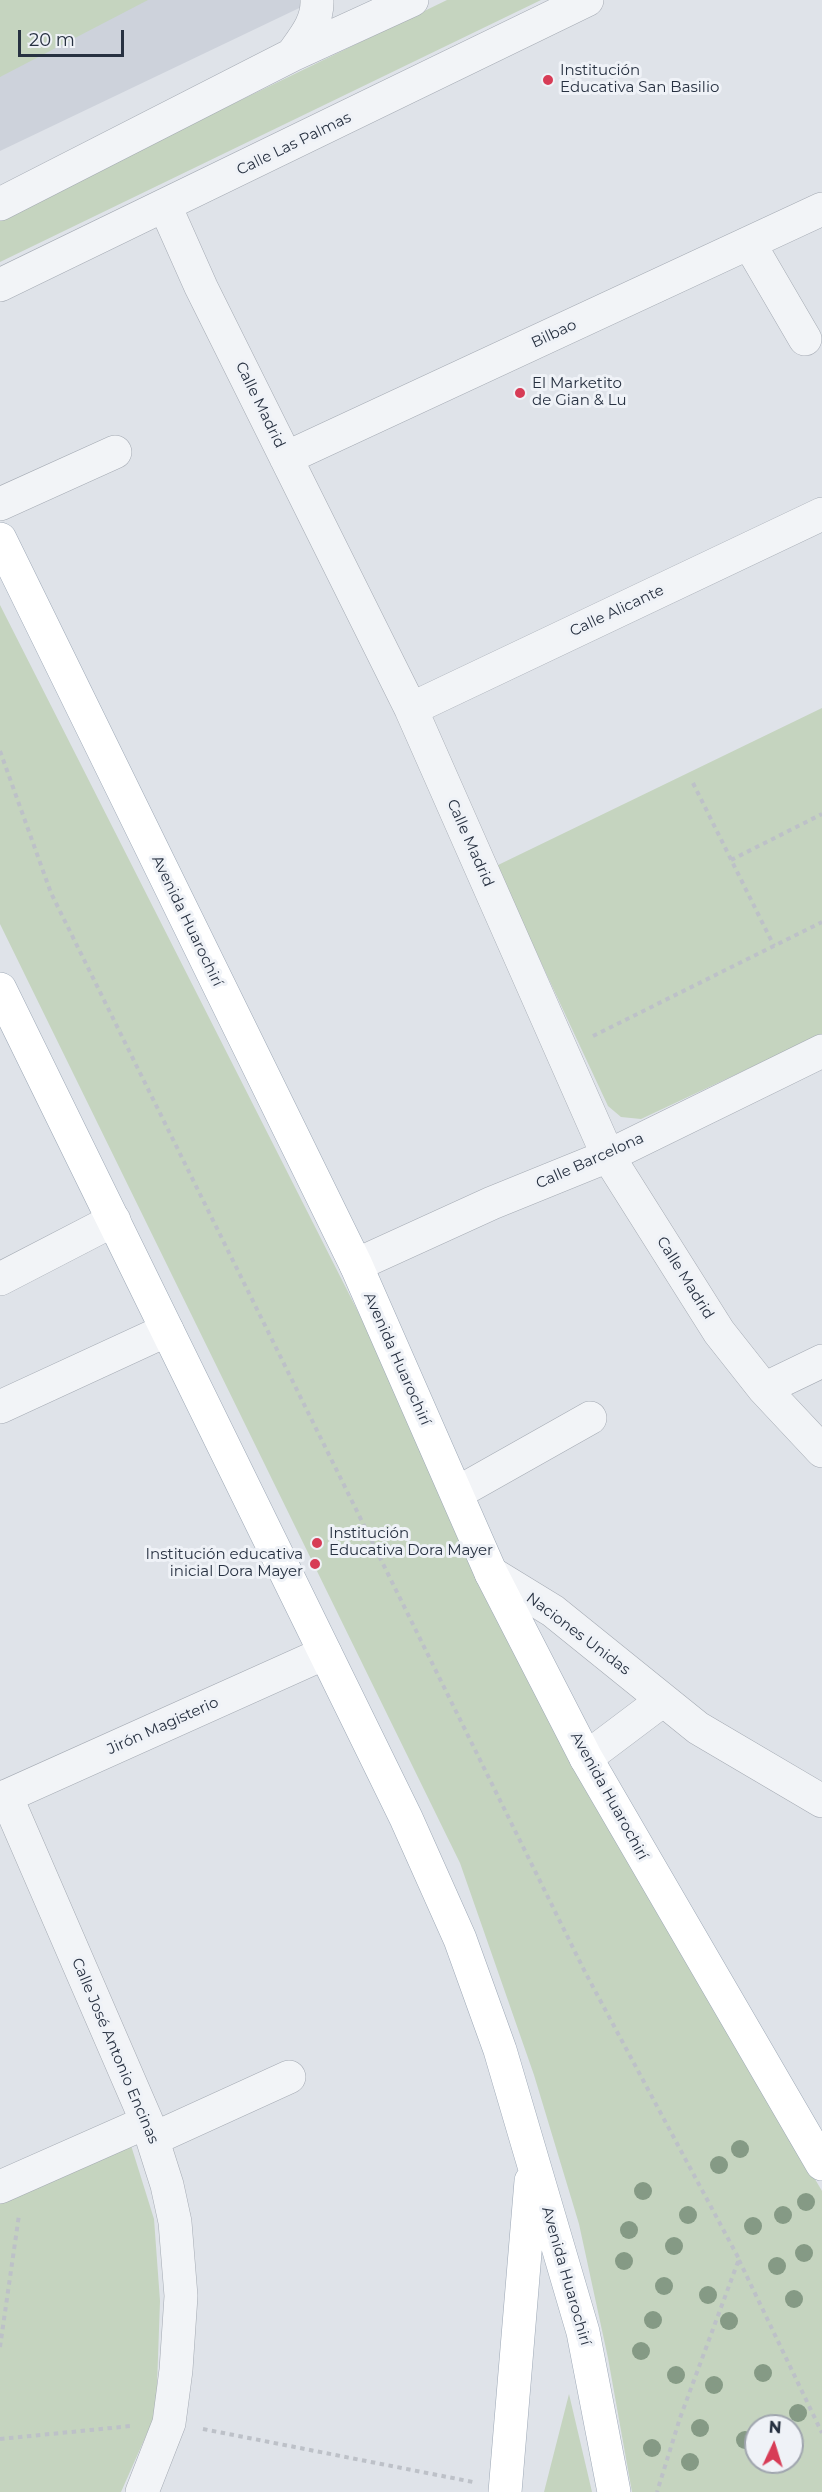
<!DOCTYPE html>
<html>
<head>
<meta charset="utf-8">
<style>
  body { margin:0 }
  #map { position:relative; width:822px; height:2492px; overflow:hidden; background:#dfe3e9; font-family:Montserrat,sans-serif }
  canvas { display:block }
  .north { position:absolute; left:744px; top:2414px; width:60px; height:60px; box-sizing:border-box; background:#eff2f7; border:2px solid #9fa5ae; border-radius:50%; rotate:4deg; font-size:16px; font-weight:700; line-height:24px; text-align:center; color:#273141 }
  .north::after { content:''; display:block; margin:auto; width:21px; height:27px; background:#d73c56; clip-path:polygon(50% 0,100% 100%,50% 72%,0 100%) }
  .scale { position:absolute; left:18px; top:30px; width:106px; height:27px; box-sizing:border-box; border:3px solid #273141; border-top:0; padding-left:8px; font-size:18px; line-height:21px; white-space:nowrap; color:#273141; -webkit-text-stroke:4px #eff2f7; paint-order:stroke }
</style>
</head>
<body>
<div id="map">
<canvas width="822" height="2492"></canvas>
<div class="north">N</div>
<div class="scale">20 m</div>
</div>
<script>
const ctx = document.querySelector('canvas').getContext('2d');
ctx.lineJoin = 'round';
function fill(path, color) { ctx.fillStyle = color; ctx.fill(path, 'evenodd'); }
function trace(path, color, width, dash) { ctx.strokeStyle = color; ctx.lineWidth = width; ctx.lineCap = dash ? 'butt' : 'round'; ctx.setLineDash(dash || []); ctx.stroke(path); }
function write(font, color, halo, rows, align = 'center') {
  ctx.font = font + ' Montserrat,sans-serif'; ctx.lineWidth = 6; ctx.setLineDash([]); ctx.textBaseline = 'middle'; ctx.strokeStyle = halo; ctx.fillStyle = color; for (const [text, x, y, turn = 0] of rows) {
    ctx.save(); ctx.translate(x, y); ctx.rotate((+turn || 0) * Math.PI / 180); ctx.textAlign = isNaN(turn) ? turn : align; if (halo) ctx.strokeText(text, 0, 0); ctx.fillText(text, 0, 0); ctx.restore();
  }
}
const built = new Path2D(`
  M0,0H316L0,151Z`);
const green = new Path2D(`
  M0,0H148L0,77Z
  M447,0H541L0,262V217Z
  M0,605L691,1969L822,2191V2492H632L608,2358L579,2224L534,2075L460,1863L0,924ZM756,2426H792V2462H756Z
  M822,708V1034L641,1119L621,1117L608,1106L496,866Z
  M129,2139L154,2219L160,2301L156,2413L121,2492H0V2196Z
  M569,2394L592,2492H544Z`);
const path = new Path2D(`
  M0,751L51,893L585,1972L739,2259L680,2418L657,2492
  M693,783L774,946
  M731,860L822,814
  M593,1036L822,922
  M739,2260L822,2433
  M0,2347L19,2215
  M203,2429L473,2482
  M0,2439L131,2426`);
const minor = new Path2D(`
  M292,55C304,38 318,22 317,0
  M0,204L292,55L412,0
  M165,206L201,287L411,709L608,1156L719,1332L764,1389L822,1451
  M749,243L805,339
  M0,285L587,0
  M286,458L822,209
  M0,504L115,452
  M411,709L822,514
  M356,1265L492,1203L608,1156L822,1051
  M0,1279L114,1220
  M764,1389L822,1361
  M0,1407L167,1330
  M457,1493L590,1418
  M491,1573L553,1611L698,1728L822,1801
  M586,1758L663,1700
  M6,1796L147,2122L167,2185L175,2222L181,2296L176,2370L169,2423L142,2492
  M0,1799L325,1653
  M153,2139L289,2077
  M0,2187L147,2122`);
const major = new Path2D(`
  M0,539L356,1265L491,1573L586,1758L822,2164
  M0,989L406,1818L460,1939L500,2050L583,2332L614,2492
  M505,2492L531,2181`);
const trees = [
  [740,2149],
  [719,2165],
  [643,2191],
  [806,2202],
  [688,2215],
  [783,2215],
  [753,2226],
  [629,2230],
  [674,2246],
  [804,2253],
  [624,2261],
  [777,2266],
  [664,2286],
  [708,2295],
  [794,2299],
  [653,2320],
  [729,2321],
  [641,2351],
  [763,2373],
  [676,2375],
  [714,2385],
  [798,2413],
  [700,2428],
  [745,2440],
  [652,2448],
  [690,2462]
];
const markers = [
  [548,80,6,"#d73c56"],
  [520,393,6,"#d73c56"],
  [317,1543,6,"#d73c56"],
  [315,1564,6,"#d73c56"]
];
const poiNames = [
  ["Institución",560,71],
  ["Educativa San Basilio",560,88],
  ["El Marketito",532,384],
  ["de Gian & Lu",532,401],
  ["Institución",329,1534],
  ["Educativa Dora Mayer",329,1551],
  ["Institución educativa",303,1555,"right"],
  ["inicial Dora Mayer",303,1572,"right"]
];
const streetNames = [
  ["Calle Las Palmas",294,144,-26],
  ["Bilbao",554,334,-25],
  ["Calle Madrid",260,405,64],
  ["Calle Alicante",617,611,-25],
  ["Calle Madrid",470,843,66],
  ["Avenida Huarochirí",187,921,64],
  ["Calle Barcelona",590,1161,-24],
  ["Calle Madrid",685,1278,58],
  ["Avenida Huarochirí",397,1359,66],
  ["Naciones Unidas",578,1634,37],
  ["Jirón Magisterio",163,1726,-24],
  ["Avenida Huarochirí",609,1796,61],
  ["Calle José Antonio Encinas",115,2051,67],
  ["Avenida Huarochirí",566,2276,74]
];
fill(built, '#cdd2db');
fill(green, '#c5d4bf');
trace(minor, '#a4aab3', 34);
trace(major, '#9da8b6', 34);
trace(path, '#bdc1c8', 4, [4.5, 4.5]);
trace(minor, '#f2f4f7', 33);
trace(major, '#fff', 33);
ctx.fillStyle = '#859a85';
for (const [x, y] of trees) { ctx.beginPath(); ctx.arc(x, y, 9, 0, 2 * Math.PI); ctx.fill(); }
for (const [x, y, r, color] of markers) { const dot = new Path2D(); dot.arc(x, y, r, 0, 2 * Math.PI); ctx.fillStyle = color; ctx.fill(dot); trace(dot, '#eff2f7', 2); }
write('15px', '#273141', '#eff2f7', poiNames, 'left');
write('15px', '#273141', '#eff2f7', streetNames);
</script>
</body>
</html>
